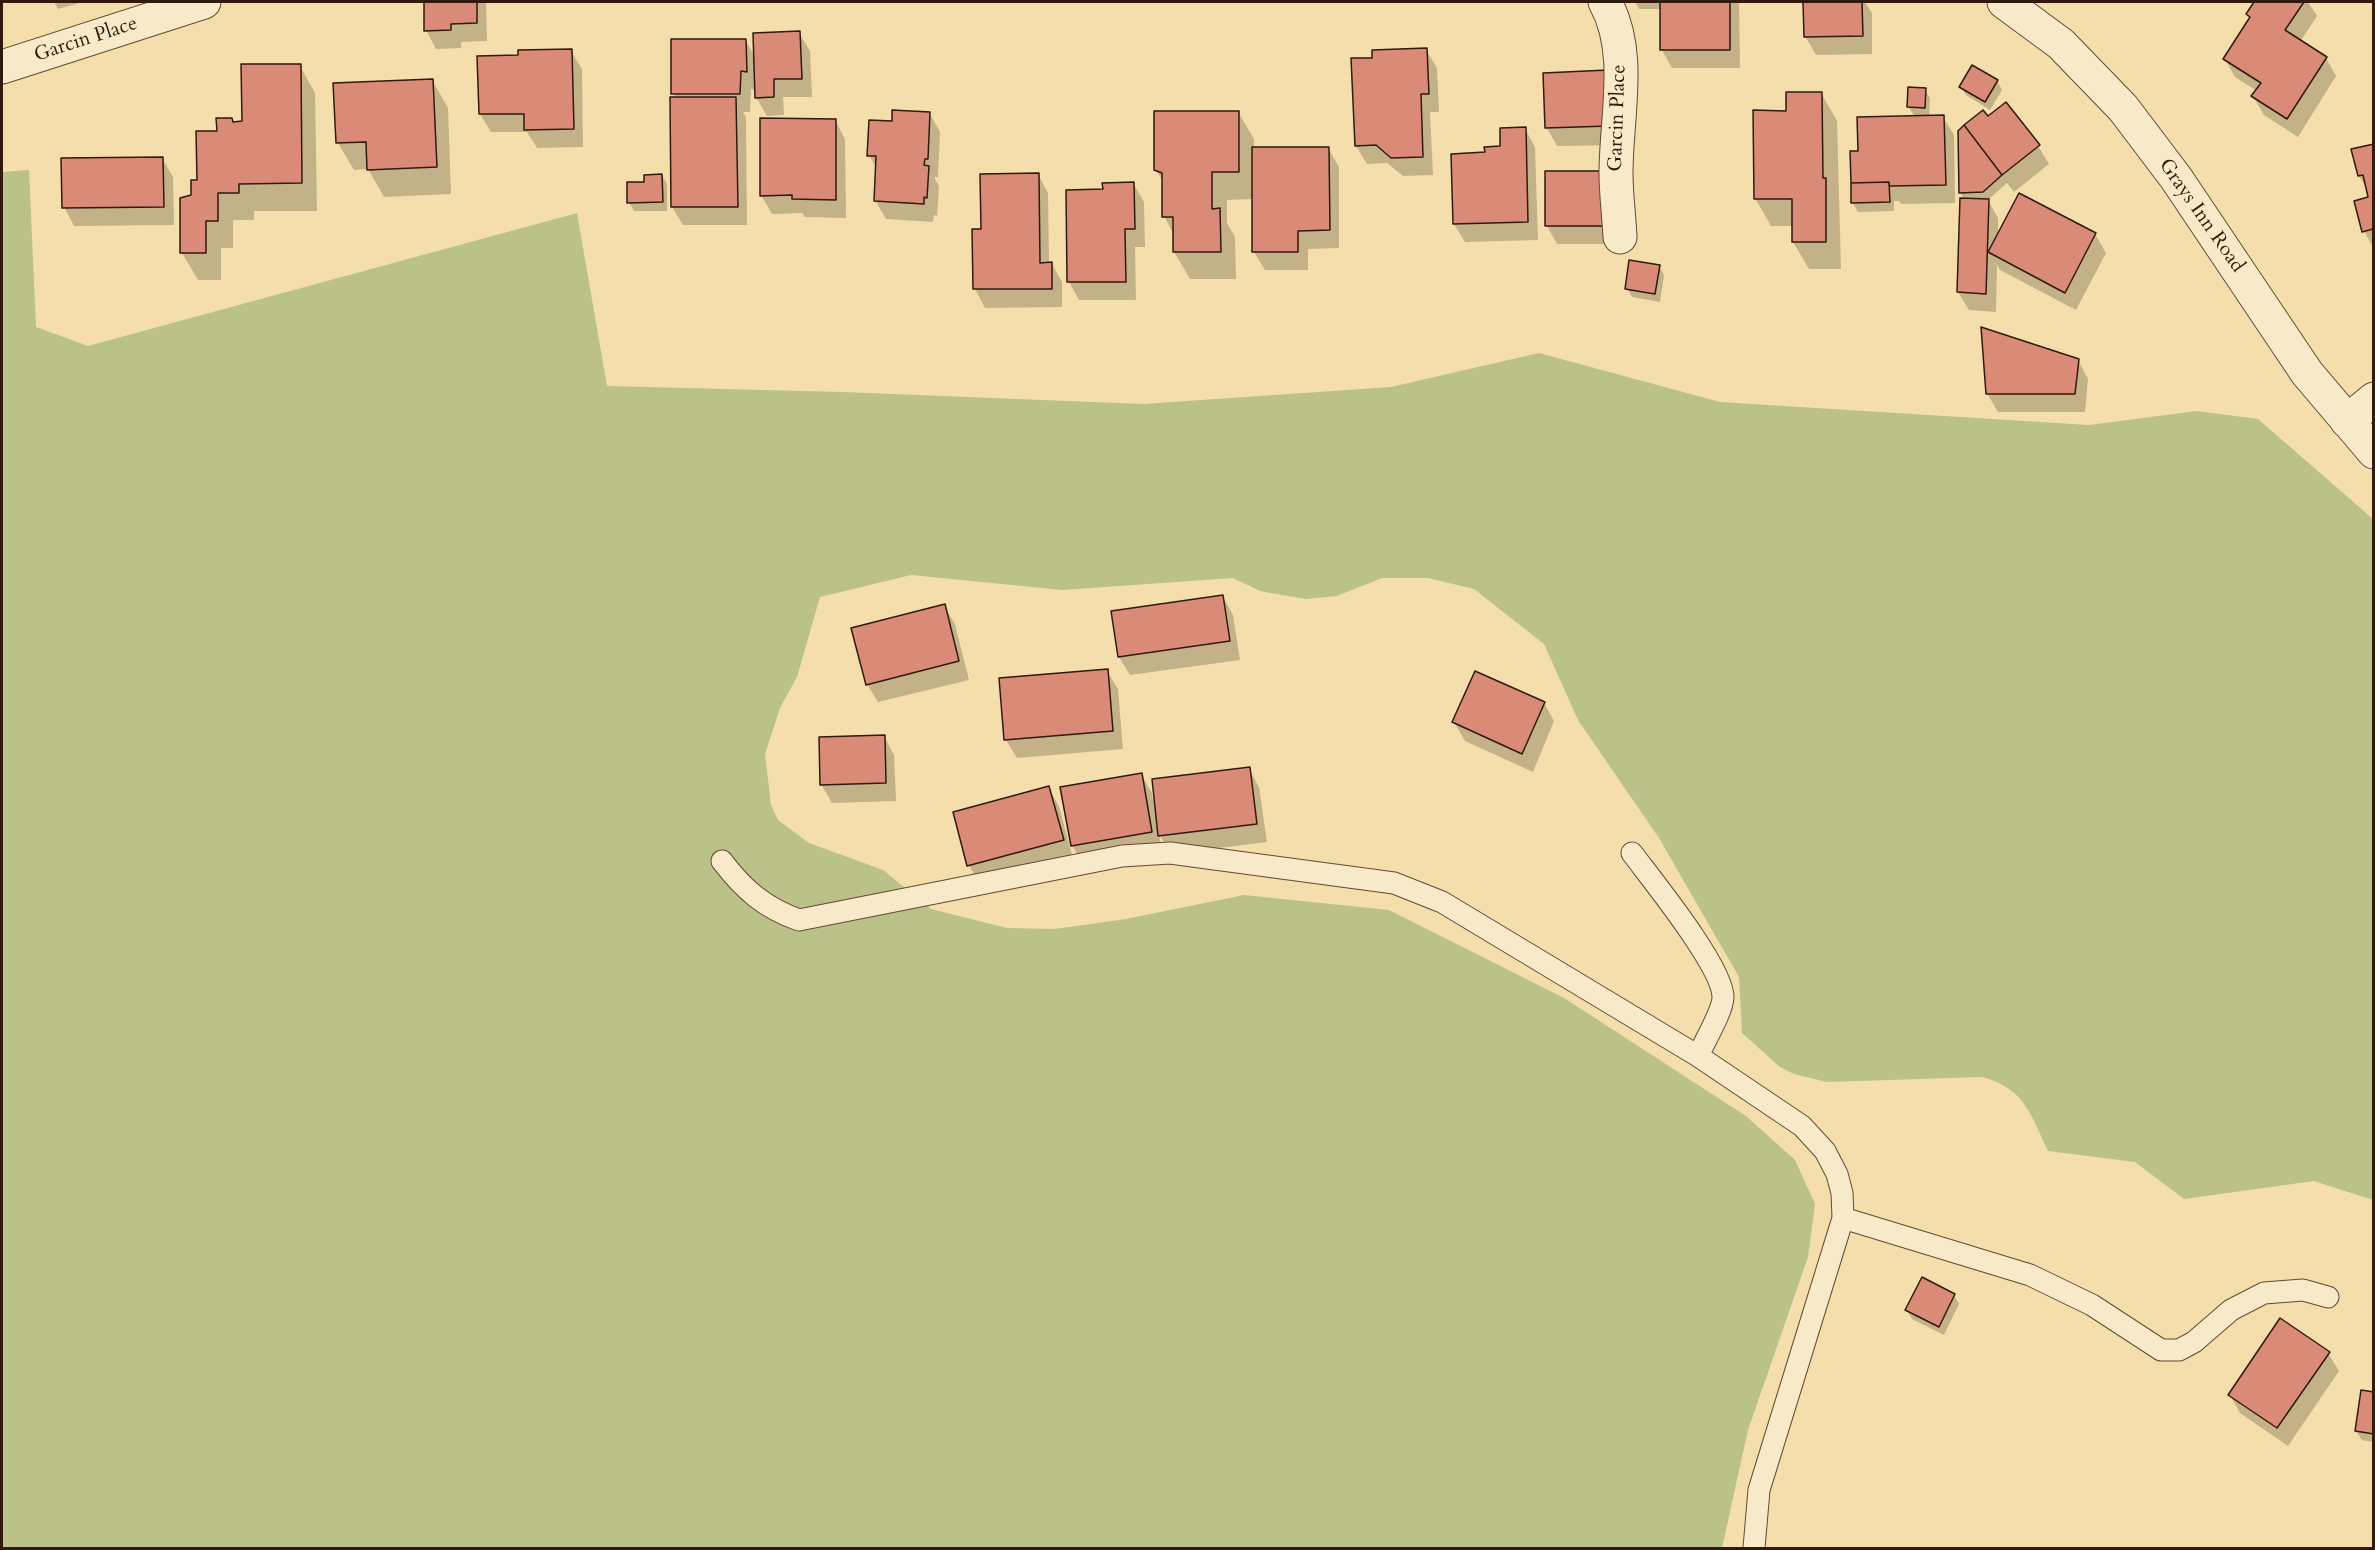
<!DOCTYPE html>
<html>
<head>
<meta charset="utf-8">
<style>
  body { margin:0 }
  #map { position:relative; width:2375px; height:1550px; overflow:hidden; background:#f4deab; font-family:Cardo,serif }
  canvas { display:block }
  .frame { position:absolute; inset:0; border:3px solid #31190e; pointer-events:none }
</style>
</head>
<body>
<div id="map">
<canvas width="2375" height="1550"></canvas>
<div class="frame"></div>
</div>
<script>
const ctx = document.querySelector('canvas').getContext('2d');
ctx.lineJoin = 'round';
function fill(path, color) { ctx.fillStyle = color; ctx.fill(path, 'evenodd'); }
function trace(path, color, width, dash) { ctx.strokeStyle = color; ctx.lineWidth = width; ctx.lineCap = dash ? 'butt' : 'round'; ctx.setLineDash(dash || []); ctx.stroke(path); }
function write(font, color, halo, rows, align = 'center') {
  ctx.font = font + ' Cardo,serif'; ctx.lineWidth = 6; ctx.setLineDash([]); ctx.textBaseline = 'middle'; ctx.strokeStyle = halo; ctx.fillStyle = color; for (const [text, x, y, turn = 0] of rows) {
    ctx.save(); ctx.translate(x, y); ctx.rotate((+turn || 0) * Math.PI / 180); ctx.textAlign = isNaN(turn) ? turn : align; if (halo) ctx.strokeText(text, 0, 0); ctx.fillText(text, 0, 0); ctx.restore();
  }
}
const green = new Path2D(`
  M29,170L36,327L88,346L577,213L607,386L843,392L1143,404L1391,387L1539,353L1720,402L2089,425L2197,411L2258,419L2373,519V1200L2314,1181L2184,1199L2135,1162L2048,1151C2031,1116 2025,1088 1982,1077L1827,1082L1794,1074L1780,1067L1742,1033L1739,977L1659,838L1578,720L1544,644L1474,589L1428,578H1382L1337,596L1305,599L1260,591L1233,578L1062,590L911,575L820,597L797,677L780,708L765,754L771,805L778,820L809,843L883,870L931,909L1007,928L1055,929L1126,919L1244,895L1389,910L1564,998L1746,1116L1795,1160L1815,1204L1808,1257L1748,1430L1722,1548H2V172Z`);
const shadow = new Path2D(`
  M54,2H83L58,9Z
  M426,2H486L487,41L461,42V48L436,49L426,30Z
  M1635,2H1739L1740,68H1672L1662,50V9H1639Z
  M1805,2H1865L1872,13V54L1816,55L1805,36Z
  M2256,2H2308L2317,16L2300,42L2326,58L2336,76L2298,137L2264,115L2253,96L2257,91L2235,77L2225,59L2250,18L2248,14Z
  M799,33L810,51L812,97H783L784,115L767,116L756,97V90L751,89L750,112H743L746,117L747,225H683L672,207L676,99L673,93L746,41L755,57Z
  M1426,50L1437,68L1439,112H1430L1433,175L1403,176L1387,163L1367,164L1356,146L1374,59Z
  M571,51L582,69L583,147L537,148L527,132H491L480,114L520,57Z
  M300,66L315,93L317,211H254V220H233V248H221V280H198L182,253L193,196L218,132L233,123H243Z
  M1607,72L1619,145L1557,146L1547,128Z
  M432,80L448,108L451,194L384,197L368,169L354,170L338,143Z
  M1997,81L2002,90L1990,110L1966,95L1961,87Z
  M1925,90L1930,98L1929,117H1943L1954,135L1955,203L1901,204L1899,201H1894V211L1858,212L1853,203L1860,152L1915,117L1908,106Z
  M1821,93L1837,121L1841,269H1809L1793,242V226H1771L1755,198L1788,112Z
  M1238,112L1254,139V148H1328L1339,167V248L1308,249V270H1265L1254,252V199L1227,200V223L1235,237L1236,279H1190L1174,252V235L1164,216V183L1156,170Z
  M930,114L940,132L938,177H934L939,186L937,216L934,215L933,222L886,219L875,200L877,169L869,155L893,123Z
  M1987,118L2038,146L2049,164L2014,192L2007,183L1988,200L1998,218V236L2095,234L2106,253L2076,310L2000,270L1997,265L1996,312L1969,310L1958,292L1964,199L1960,192Z
  M835,120L845,139L846,218L805,217L802,213L772,214L761,195Z
  M1525,129L1535,147L1538,240L1465,242L1454,224L1486,154L1502,148Z
  M2374,145V249L2364,231L2369,199L2367,189L2359,176Z
  M162,158L173,177L174,225L74,226L64,207Z
  M1547,172L1621,244H1557L1547,226Z
  M1038,174L1048,193L1049,264H1052L1062,282V307L985,308L975,289L974,231H982Z
  M662,175L667,184V211H634L629,202L646,183Z
  M1133,183L1144,202L1145,247H1135L1136,300H1079L1069,282L1104,191Z
  M1659,266L1664,275L1660,302L1632,297L1627,288Z
  M2078,360L2088,379L2085,412H1998L1987,393Z
  M1223,597L1233,615L1240,660L1130,675L1119,657Z
  M944,606L955,624L969,680L878,702L867,684Z
  M1107,671L1118,689L1123,749L1017,758L1006,740L1001,680Z
  M1544,703L1554,721L1533,772L1465,741L1454,722Z
  M884,736L894,755L896,801L832,803L821,784Z
  M1249,769L1259,787L1267,842L1171,854L1159,834L1162,850L1083,864L1072,845L1141,774L1152,793L1153,801Z
  M1048,788L1059,806L1073,859L979,884L969,865Z
  M1954,1295L1959,1304L1944,1335L1912,1319L1907,1310Z
  M2328,1353L2339,1371L2288,1446L2240,1413L2230,1395Z
  M2374,1394V1442L2362,1440L2356,1431Z`);
const building = new Path2D(`
  M424,2H477V23L451,24V30L424,31Z
  M1660,2H1730V50H1660Z
  M1803,2H1862L1863,36L1804,37Z
  M2254,2H2304L2285,30L2327,57L2287,119L2251,96L2261,83L2223,59L2250,17L2246,14Z
  M800,31L802,79H774V97L755,98L753,33Z
  M671,39H746L747,72L741,71L740,94H671Z
  M1427,48L1429,94H1421L1423,157L1391,158L1376,145L1355,146L1351,58H1372V50Z
  M572,49L574,129L524,130V114H479L477,56L518,55V50Z
  M241,64H301L302,183L239,184V193H218V221H206V253H180V198L191,195V180H197L196,131H217L216,118H232L233,122L242,121Z
  M1972,65L1998,80L1985,102L1959,87Z
  M1608,70L1609,126L1545,128L1543,73Z
  M433,79L437,167L367,170L366,142L336,143L333,83Z
  M1908,87L1926,88L1925,108L1907,107Z
  M1786,92H1822L1823,178H1826V242H1792V199H1754L1753,110L1786,111Z
  M670,97H736L738,207H671Z
  M2006,102L2040,145L2002,175L1964,125L1983,110L1988,116Z
  M892,110L930,112L928,159H925L924,165L929,166L927,198L924,197V204L874,201L876,156H867L869,120L892,121Z
  M1154,111H1239V172H1212V209L1220,208L1221,252H1173V217H1162V173L1154,170Z
  M1944,115L1946,185L1889,186V182L1851,183L1850,151H1858L1857,117Z
  M760,118L836,119V200L792,199V195L760,196Z
  M1964,125L2002,175L1983,192L1959,193L1958,131Z
  M1526,127L1528,222L1453,224L1451,154L1485,152L1484,147L1500,146V128Z
  M2374,144V232L2373,229L2362,232L2354,201L2368,197L2363,175L2358,176L2351,149Z
  M1252,147H1329L1330,230L1298,231V252H1252Z
  M163,157L164,207L62,208L61,158Z
  M1545,171H1611L1612,226H1545Z
  M1039,173L1040,263L1052,262V289H973L972,229H981L980,174Z
  M662,174L663,202L627,203V182H644V175Z
  M1134,182L1135,229H1125L1126,282H1067L1066,190L1103,189L1102,183Z
  M1889,182L1890,202L1851,203V183Z
  M2019,193L2096,233L2065,293L1988,252Z
  M1960,198L1989,199L1986,294L1957,292Z
  M1629,260L1660,265L1655,294L1625,289Z
  M1981,327L2079,359L2075,394H1986Z
  M1223,595L1230,641L1118,657L1111,611Z
  M945,604L959,661L866,685L851,628Z
  M1108,669L1113,731L1004,740L999,678Z
  M1475,671L1545,702L1522,754L1452,722Z
  M885,735L886,783L820,785L819,737Z
  M1250,767L1257,824L1158,836L1152,779Z
  M1142,773L1152,832L1071,846L1060,787Z
  M1049,786L1064,840L967,866L953,812Z
  M1922,1277L1955,1294L1939,1327L1905,1310Z
  M2280,1318L2330,1352L2277,1428L2228,1395Z
  M2361,1390L2374,1392V1434L2355,1431Z`);
const service = new Path2D(`
  M1632,853C1652,880 1723,967 1723,997C1723,1011 1704,1042 1698,1056
  M722,861C744,890 765,908 799,920L1122,856L1170,853L1394,883L1442,902L1698,1056L1802,1126L1825,1151L1837,1174L1842,1193L1843,1218
  M1754,1548L1759,1490L1843,1218L2030,1275L2092,1305L2161,1350H2179L2194,1342L2231,1310L2264,1293L2303,1290L2328,1297`);
const minor = new Path2D(`
  M1605,2C1633,52 1616,117 1616,173C1616,194 1619,216 1620,237
  M2,67L204,2
  M2347,421L2374,399`);
const tertiary = new Path2D(`
  M2004,2L2061,44L2123,108L2176,178L2307,373L2374,452`);
const streetNames = [
  ["Garcin Place",86,40,-18],
  ["Garcin Place",1618,118,-88],
  ["Grays Inn Road",2201,216,55]
];
fill(green, '#bac28a');
fill(shadow, '#0003');
fill(building, '#da8b77');
trace(building, '#31190e', 1.5);
trace(service, '#624a35', 23);
trace(minor, '#624a35', 35);
trace(tertiary, '#624a35', 35);
trace(service, '#f8eac8', 21);
trace(minor, '#f8eac8', 33);
trace(tertiary, '#f8eac8', 33);
write('20px', '#31190e', '#f8eac8', streetNames);
</script>
</body>
</html>
